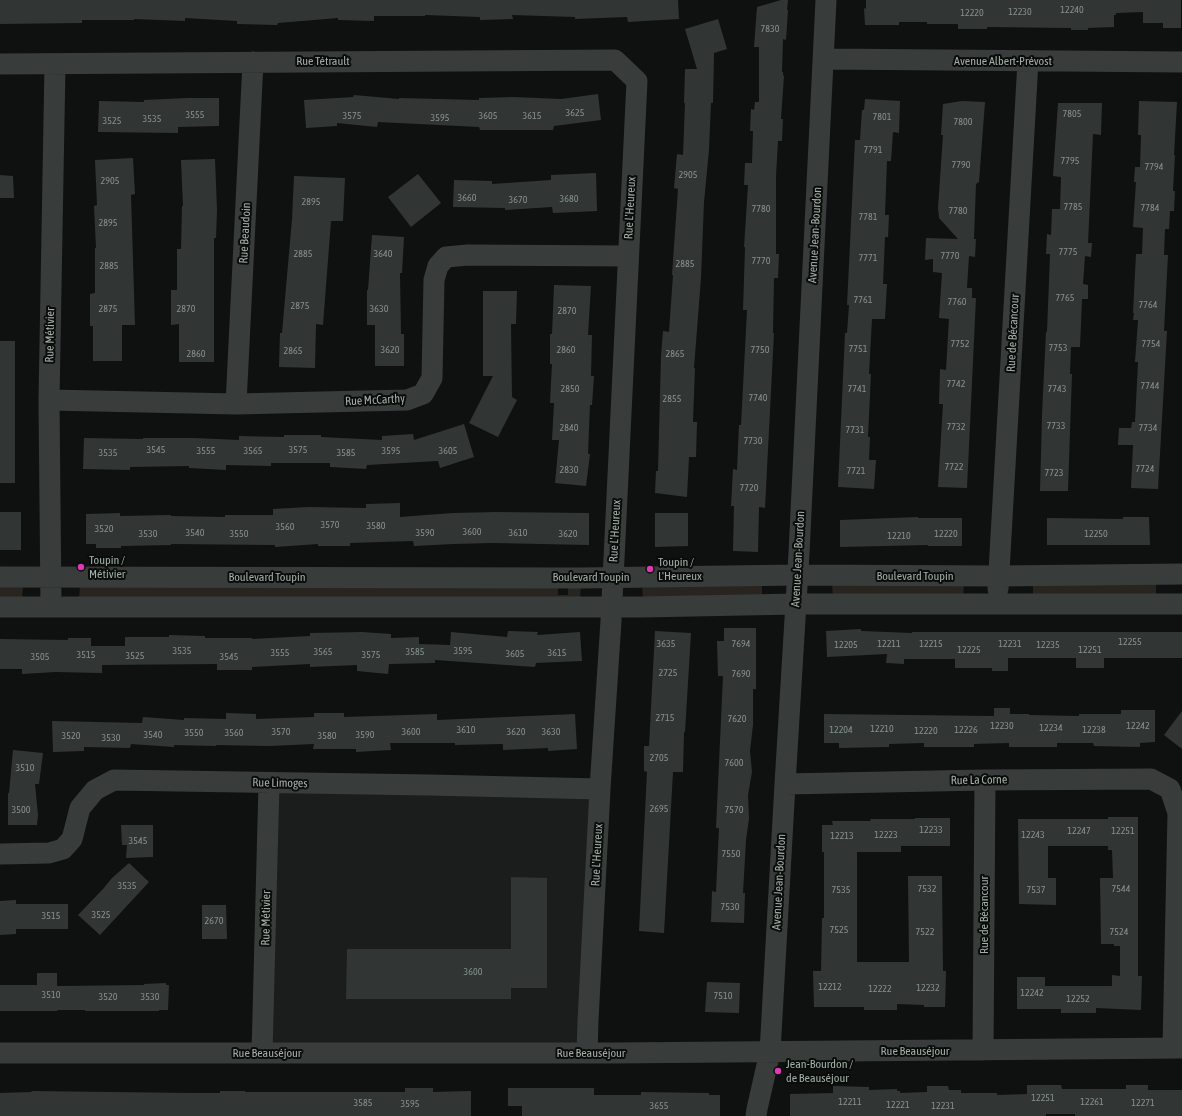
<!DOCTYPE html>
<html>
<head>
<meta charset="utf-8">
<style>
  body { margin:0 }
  canvas { display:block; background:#0f1010 }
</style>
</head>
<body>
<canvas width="1182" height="1116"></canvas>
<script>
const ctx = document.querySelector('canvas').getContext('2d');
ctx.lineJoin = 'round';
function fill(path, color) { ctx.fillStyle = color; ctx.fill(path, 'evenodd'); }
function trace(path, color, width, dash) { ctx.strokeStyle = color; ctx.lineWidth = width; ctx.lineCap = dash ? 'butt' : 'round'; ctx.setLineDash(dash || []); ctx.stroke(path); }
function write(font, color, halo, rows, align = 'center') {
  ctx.font = font + ' "Asap Condensed",sans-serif'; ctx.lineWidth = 4; ctx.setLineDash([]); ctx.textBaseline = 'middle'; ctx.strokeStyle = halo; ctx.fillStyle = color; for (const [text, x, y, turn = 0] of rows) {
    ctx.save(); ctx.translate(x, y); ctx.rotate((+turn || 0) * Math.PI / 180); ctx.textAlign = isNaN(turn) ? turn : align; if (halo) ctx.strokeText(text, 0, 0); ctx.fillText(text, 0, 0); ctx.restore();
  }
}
const built = new Path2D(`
  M269,783L600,789L587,1053H262Z`);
const green = new Path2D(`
  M1156,581V598H1033V583Z
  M762,583V599H643L642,584Z
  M832,583H964L963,598H833Z
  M581,584L580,600H79L80,585ZM558,588H568V595H558Z
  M0,585H23L22,601H0Z`);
const building = new Path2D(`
  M0,0H678L679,19L628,22L627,17L575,19V17L512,15L513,19L480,20V17L425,15V16H374V21L338,20V18L278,23L277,25L237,24V21L185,18V21L134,19V20H82V23L0,24Z
  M781,0H788L787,10H788L786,40L783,39L782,72H783V75L784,76L781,119H783L782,141H778L776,176V254H779L778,278H774L773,333H774L765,508L759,507L758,552L733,551L734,506H731L733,469L737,470L739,425H741L747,310H743L745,247H744L748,185H744L745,163H752L753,131H750L751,109L754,110L755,102H759V47H754L757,7Z
  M866,0H1181V28H1163V23H1143V12L1116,13V15H1114V27L1088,28V30H1071V28L987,27V29H958V24H927V22H899V25H865L864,8L866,9Z
  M718,19L727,49L714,53L713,103H711L709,150L704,202L701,278L694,368H695L693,422H697L696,457H689L687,497L655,493L656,471H658L661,356L663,331L669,332L673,275H672L678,189L674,188L677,154L683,155L685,103H684L685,69H697L685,29Z
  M598,94L601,120L554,126L553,130H480L479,127L378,122L377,127L337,123V126L306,128L304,100L353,97L354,95L399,99V98L479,100V98L514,97L561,99Z
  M188,98H219V126L178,127V133L98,132L99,101L144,102V100Z
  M865,99L900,101L899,133L893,132L891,161H887L885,215H889L888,237H885L883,284H887L885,319H872L869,374H871L868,437H870L869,460H876L874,489L838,487L845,333H847L849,305H847L855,140H860L862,110H864Z
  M962,101L985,102L979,182L976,184L974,239H976L975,257L969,256L967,288H972V298H976L967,488L938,487L943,404H939L940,369L946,370L949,319L939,318L942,273L933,272V259L925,260L926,238L958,239L939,218L938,208L943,135H941L943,104Z
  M1139,101L1177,102L1174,155H1175L1173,191H1175L1174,211H1170L1169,229H1165L1164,255H1168L1164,331H1167L1158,489L1131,488L1133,445H1118L1119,428H1131L1132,422H1135L1138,362H1135L1138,320H1133L1134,313H1133L1136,254H1142L1143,228L1133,227L1136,182H1134L1135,167H1140L1141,135H1138Z
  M1058,103H1102L1101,135L1093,134L1088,243H1092L1091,257L1085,256L1083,284L1088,285V299H1082L1080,347H1071L1070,374H1072L1068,491H1040L1042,414L1046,332H1047L1050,254H1046L1047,234L1051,235L1052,209H1060L1061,177L1053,176Z
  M133,158L135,194L131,195L135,325H122V361H93V326H90V294L95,293V248H96L94,206L97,205L95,160Z
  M215,159L217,210L216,238H214V362H179V324L171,325V290H177V249H181L182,206H183L181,160Z
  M596,173L597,211L553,213L552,207L505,210V208L453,207L454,180L492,181V184L551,180V175Z
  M418,174L441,203L411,227L388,197Z
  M0,175L13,176L14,198H0Z
  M294,176L345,178L343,221H331L323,325L316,324L315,368L279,367L280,333H282L292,219Z
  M372,235L404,237L402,273H400L401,334H404V366H375V325H367V290H368Z
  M554,285L591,286L588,335H592L591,376H594L592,405H590L588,454H590L586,486L555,483L559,440H552L554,403H550L552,364H550V334H552Z
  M483,291H517L516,324H511L512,397L517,400L498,437L469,423L493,376H483Z
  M0,341H15V483H0Z
  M464,424L474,457L440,468L438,461L367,465L366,469L330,467V463H271V466L226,465V470L189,468V466L130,467V470L83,469L84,438L143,439V438H194L239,440V436L284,437V435H321V437L382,440V436L413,434L414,440Z
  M400,503V517L453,513L496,512L589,513V545L493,543L453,544L414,546L413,541L350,543V546H318V544L275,547V545L171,544V545L121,546V548H96V544H86V514L120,513V516L171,515V516L225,517V515H273V509L309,507L366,508V504Z
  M0,512H21V550H0Z
  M655,513H688V546L655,547Z
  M918,517V518H962V546H928V545L840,547V520Z
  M1123,517H1149L1150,545H1047V518L1123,519Z
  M724,628H756V689H753V725L750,751L752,772L748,795L749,819L746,840L743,893H745L744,923L711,922L712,891L716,892L719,828H716L723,676H718L717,641H724Z
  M861,629V631L912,633V632H1182V658H1104V668H1076V658H1008V671H992V668H955V659H904V664L886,663L887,654L827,657L826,631Z
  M508,631L538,632L537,635L580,632L582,661L536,663L535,667L435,660V663L389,664L388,674L357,671V665L310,667V664L252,667V670H217V664L102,665V673L55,672L22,674V669H0V639L68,640V638H91V646H125V637H169V635L205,636V638H252V639L310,636V633L362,632L391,634V638L419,637V644L450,645L451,632L507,637Z
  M655,631L691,633L685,732H684L683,772H673L664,933L639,931L647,772L644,771V746H649Z
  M994,708H1010V714H1029V715L1079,716V714H1121V710H1155V742L1140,743V747L1094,746L1093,743H1057V747H1009V743L974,744V747H924V743L889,744V747L839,748V743H824V714L994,716Z
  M1182,711V749L1164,735Z
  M226,713L256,714V719L314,717V713H344V717L437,714V720L575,714L577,749L548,751V748L503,750V744L455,745V743H390L391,750L356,752V749H313L314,744L269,746L216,745V746L174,745V747L131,744L130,748L84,747V751L53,752L52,721L142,723L143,717L184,720V718L226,719Z
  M13,750L43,753L39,784H35L38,815L37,825H8V793H9Z
  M1108,817H1138V976H1142L1141,1010L1096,1008V1013H1061V1009H1017V977H1045V986H1112V975L1120,976V946H1114V944H1101L1100,878H1113L1112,850H1108V846H1048V878H1056V905L1019,904L1018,819H1108Z
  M915,818H950V846H901V852H857V962H909L908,876H942L943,971H946L945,1007H924V1005L897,1004V1010H864V1007H814L813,971H821L822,918H824V852H822V825H833L832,821H871L870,819H915Z
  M121,825H153V857L126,858L127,845H122Z
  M129,863L149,882L100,935L78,915L103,889L112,878Z
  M511,877L547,878V988H511V999H346L347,949H511Z
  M16,900V904H68V929H16V934L0,935V901Z
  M202,905H226L227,939H202Z
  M37,973H57V986L144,985V984L166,983V985H169L168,1010H159V1011H85V1010H58L57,1011H0V985H37Z
  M707,982L740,983L739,1013L705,1012Z
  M1027,1085H1061L1062,1089H1126V1085H1148V1090H1182V1116H1075V1114H1046V1116H790V1094L833,1093V1086L869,1087V1090L897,1089V1091H900V1093L927,1092V1086H948L949,1090H961V1093H997V1095L1027,1094Z
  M405,1088H433V1092L471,1091V1116H0V1093L32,1092L31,1091L192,1093H220V1091H245V1092H405Z
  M508,1088H594V1095H641V1092L709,1093V1095H720V1116H522V1106H508Z`);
const minor = new Path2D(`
  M824,59L1182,62
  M0,64L615,60L637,81L611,621L600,789L588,1021L587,1053
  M49,400L236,404L407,400L423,394L432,378L434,280L438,266L446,257L468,255L628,256
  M236,404L253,62
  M0,577L581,578L798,575L999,576L1182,574
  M998,589L1028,61
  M0,607H641L796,604H1182
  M51,607L49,400L55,64
  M785,784L985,780L1151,779L1170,789L1178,813L1173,1048
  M0,854L49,853L63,849L72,839L80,808L95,790L114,780L429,785L600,789
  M983,1050L985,780
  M0,1053H615L1182,1048
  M262,1053L269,783
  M756,1116L757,1109L770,1052L785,784L799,553L826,0`);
const markers = [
  [81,567,4,"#de39b2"],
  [650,569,4,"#de39b2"],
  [778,1071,4,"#de39b2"]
];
const numberNames = [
  ["12240",1072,10],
  ["12230",1020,12],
  ["12220",972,13],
  ["7830",770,29],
  ["3625",575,113],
  ["7805",1072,114],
  ["3555",195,115],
  ["3575",352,116],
  ["3605",488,116],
  ["3615",532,116],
  ["7801",882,117],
  ["3595",440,118],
  ["3535",152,119],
  ["3525",112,121],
  ["7800",963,122],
  ["7791",873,150],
  ["7795",1070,161],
  ["7790",961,165],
  ["7794",1154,167],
  ["2905",688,175],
  ["2905",110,181],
  ["3660",467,198],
  ["3680",569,199],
  ["3670",518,200],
  ["2895",311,202],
  ["7785",1073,207],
  ["7784",1150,208],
  ["7780",761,209],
  ["7780",958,211],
  ["7781",868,217],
  ["2895",108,223],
  ["7775",1068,252],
  ["2885",303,254],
  ["3640",383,254],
  ["7770",950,256],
  ["7771",868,258],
  ["7770",761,261],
  ["2885",685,264],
  ["2885",109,266],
  ["7765",1065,298],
  ["7761",863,300],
  ["7760",957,302],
  ["7764",1148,305],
  ["2875",300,306],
  ["2875",108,309],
  ["2870",186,309],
  ["3630",379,309],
  ["2870",567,311],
  ["7752",960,344],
  ["7754",1151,344],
  ["7753",1058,348],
  ["7751",858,349],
  ["3620",390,350],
  ["2860",566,350],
  ["7750",760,350],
  ["2865",293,351],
  ["2860",196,354],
  ["2865",675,354],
  ["7742",956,384],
  ["7744",1150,386],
  ["2850",570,389],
  ["7741",857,389],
  ["7743",1057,389],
  ["7740",758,398],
  ["2855",672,399],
  ["7733",1056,426],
  ["7732",956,427],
  ["2840",569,428],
  ["7734",1148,428],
  ["7731",855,430],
  ["7730",753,441],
  ["3545",156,450],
  ["3575",298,450],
  ["3555",206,451],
  ["3565",253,451],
  ["3595",391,451],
  ["3605",448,451],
  ["3535",108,453],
  ["3585",346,453],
  ["7722",954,467],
  ["7724",1145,469],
  ["2830",569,470],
  ["7721",856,471],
  ["7723",1054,473],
  ["7720",749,488],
  ["3570",330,525],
  ["3580",376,526],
  ["3560",285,527],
  ["3520",104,529],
  ["3600",472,532],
  ["3540",195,533],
  ["3590",425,533],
  ["3610",518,533],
  ["3530",148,534],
  ["3550",239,534],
  ["3620",568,534],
  ["12220",946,534],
  ["12250",1096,534],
  ["12210",899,536],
  ["12255",1130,642],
  ["3635",666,644],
  ["7694",741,644],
  ["12211",889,644],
  ["12215",931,644],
  ["12231",1010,644],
  ["12205",846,645],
  ["12235",1048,645],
  ["12225",969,650],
  ["12251",1090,650],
  ["3535",182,651],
  ["3595",463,651],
  ["3565",323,652],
  ["3585",415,652],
  ["3555",280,653],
  ["3615",557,653],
  ["3605",515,654],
  ["3515",86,655],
  ["3575",371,655],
  ["3525",135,656],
  ["3505",40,657],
  ["3545",229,657],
  ["2725",668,673],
  ["7690",741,674],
  ["2715",665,718],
  ["7620",737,719],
  ["12230",1002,726],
  ["12242",1138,726],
  ["12234",1051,728],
  ["12210",882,729],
  ["3610",466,730],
  ["12204",841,730],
  ["12226",966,730],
  ["12238",1094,730],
  ["12220",926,731],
  ["3570",281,732],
  ["3600",411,732],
  ["3620",516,732],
  ["3630",551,732],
  ["3550",194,733],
  ["3560",234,733],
  ["3540",153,735],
  ["3590",365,735],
  ["3520",71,736],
  ["3580",327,736],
  ["3530",111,738],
  ["2705",659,758],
  ["7600",734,763],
  ["3510",25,768],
  ["2695",659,809],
  ["3500",21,810],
  ["7570",734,810],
  ["12233",931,830],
  ["12247",1079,831],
  ["12251",1123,831],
  ["12223",886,835],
  ["12243",1033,835],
  ["12213",842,836],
  ["3545",138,841],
  ["7550",731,854],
  ["3535",127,886],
  ["7532",927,889],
  ["7544",1121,889],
  ["7535",841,890],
  ["7537",1036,890],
  ["7530",730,907],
  ["3525",101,915],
  ["3515",51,916],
  ["2670",214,921],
  ["7525",839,930],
  ["7522",925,932],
  ["7524",1119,932],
  ["3600",473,972],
  ["12212",830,987],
  ["12232",928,988],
  ["12222",880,989],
  ["12242",1032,993],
  ["3510",51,995],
  ["7510",723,996],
  ["3520",108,997],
  ["3530",150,997],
  ["12252",1078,999],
  ["12251",1043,1098],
  ["12211",850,1102],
  ["12261",1092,1102],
  ["3585",363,1103],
  ["12271",1143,1103],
  ["3595",410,1104],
  ["12221",898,1105],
  ["3655",659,1106],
  ["12231",943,1106]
];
const streetNames = [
  ["Rue Tétrault",323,61],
  ["Avenue Albert-Prévost",1003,61],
  ["Rue L'Heureux",630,208,-87],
  ["Rue Beaudoin",245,233,-87],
  ["Avenue Jean-Bourdon",815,235,-87],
  ["Rue de Bécancour",1013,333,-87],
  ["Rue Métivier",50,335,-89],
  ["Rue McCarthy",375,400,-3],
  ["Rue L'Heureux",615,531,-87],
  ["Avenue Jean-Bourdon",798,559,-87],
  ["Boulevard Toupin",915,576],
  ["Boulevard Toupin",267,577],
  ["Boulevard Toupin",591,577],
  ["Rue La Corne",979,780,-1],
  ["Rue Limoges",280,783,1],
  ["Rue L'Heureux",597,855,-87],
  ["Avenue Jean-Bourdon",779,882,-87],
  ["Rue de Bécancour",984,915,-90],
  ["Rue Métivier",266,918,-89],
  ["Rue Beauséjour",915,1051],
  ["Rue Beauséjour",267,1053],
  ["Rue Beauséjour",591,1053]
];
const poiNames = [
  ["Toupin /",89,560],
  ["Métivier",89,574],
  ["Toupin /",658,562],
  ["L'Heureux",658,576],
  ["Jean-Bourdon /",786,1064],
  ["de Beauséjour",786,1078]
];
fill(built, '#1b1d1d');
fill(green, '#282520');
fill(building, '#313534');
trace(minor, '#383c3a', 21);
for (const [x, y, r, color] of markers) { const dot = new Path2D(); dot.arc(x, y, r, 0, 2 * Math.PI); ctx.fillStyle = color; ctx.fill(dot); trace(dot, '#0a0b0b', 1.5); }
write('10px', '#86918a', null, numberNames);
write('12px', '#a2b0a6', '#0a0b0b', streetNames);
write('12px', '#a2b0a6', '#0a0b0b', poiNames, 'left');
</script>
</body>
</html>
